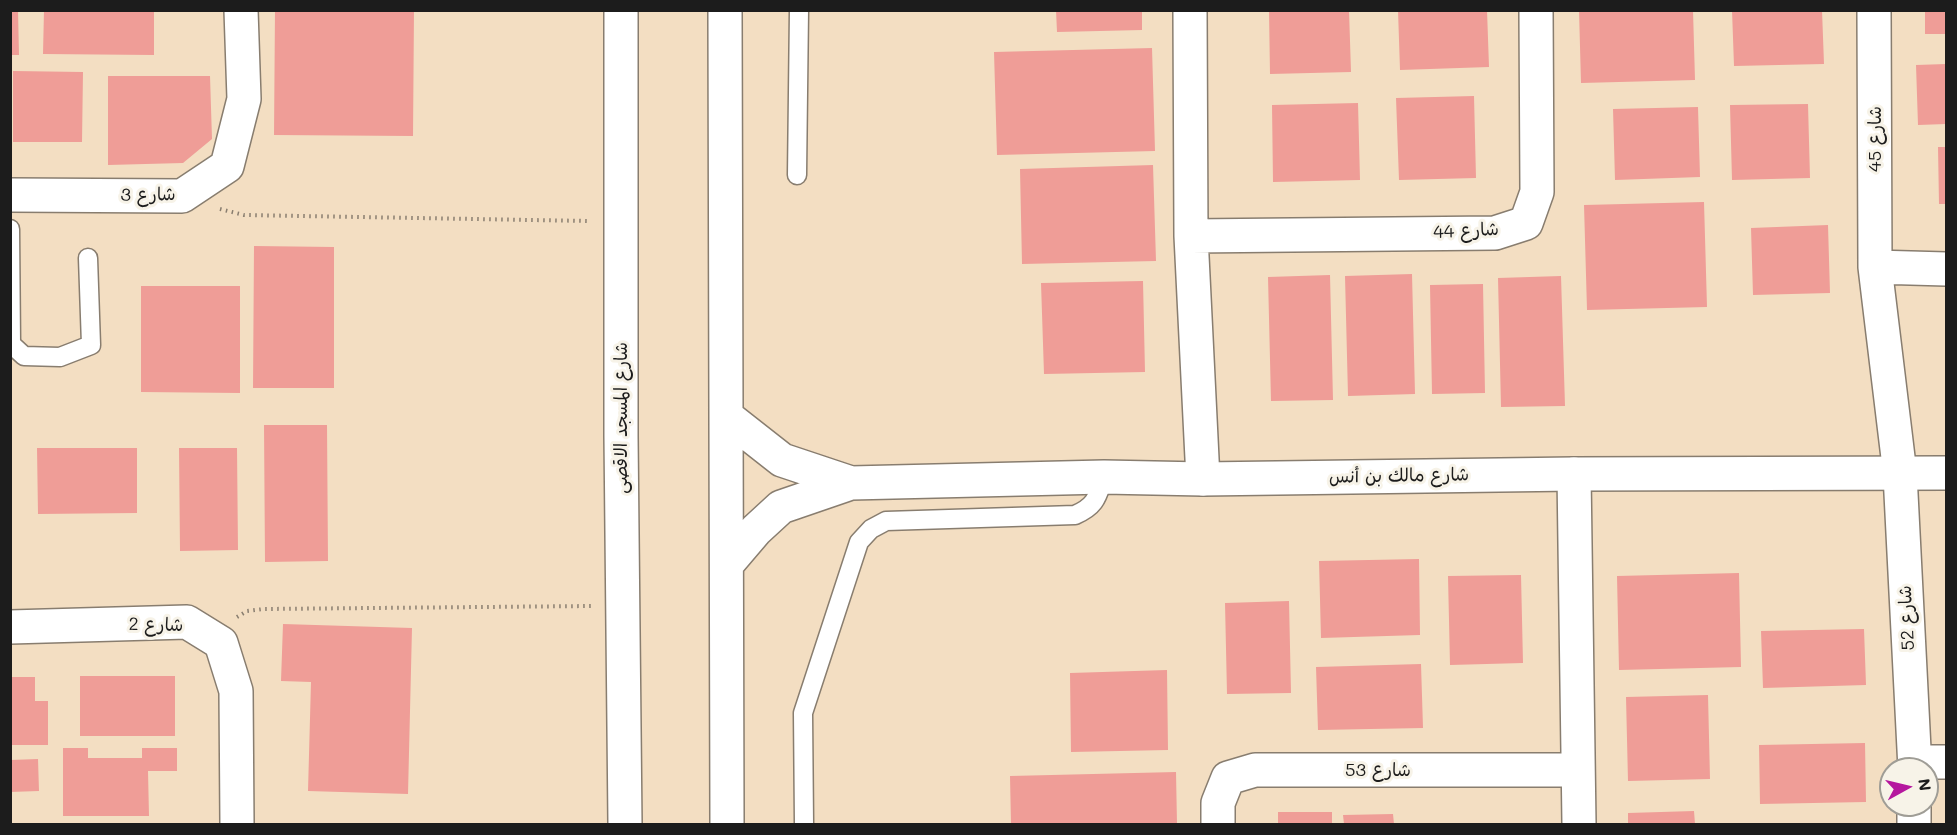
<!DOCTYPE html>
<html>
<head>
<meta charset="utf-8">
<style>
  body { margin:0 }
  #map { position:relative; width:1957px; height:835px; overflow:hidden; background:#f3dec2; font-family:Mali,sans-serif }
  canvas { display:block }
  .frame { position:absolute; inset:0; border:12px solid #1c1c1c; pointer-events:none }
  .north { position:absolute; left:1879px; top:757px; width:60px; height:60px; box-sizing:border-box; background:#f7f3e8; border:2px solid #9f9d96; border-radius:50%; rotate:82deg; font-size:16px; font-weight:700; line-height:24px; text-align:center; color:#1c1c1c }
  .north::after { content:''; display:block; margin:auto; width:21px; height:27px; background:#b5179e; clip-path:polygon(50% 0,100% 100%,50% 72%,0 100%) }
</style>
</head>
<body>
<div id="map">
<canvas width="1957" height="835"></canvas>
<div class="frame"></div>
<div class="north">N</div>
</div>
<script>
const ctx = document.querySelector('canvas').getContext('2d');
ctx.lineJoin = 'round';
function fill(path, color) { ctx.fillStyle = color; ctx.fill(path, 'evenodd'); }
function trace(path, color, width, dash) { ctx.strokeStyle = color; ctx.lineWidth = width; ctx.lineCap = dash ? 'butt' : 'round'; ctx.setLineDash(dash || []); ctx.stroke(path); }
function write(font, color, halo, rows, align = 'center') {
  ctx.font = font + ' Mali,"Playpen Sans Arabic",sans-serif'; ctx.lineWidth = 6; ctx.setLineDash([]); ctx.textBaseline = 'middle'; ctx.strokeStyle = halo; ctx.fillStyle = color; for (const [text, x, y, turn = 0] of rows) {
    ctx.save(); ctx.translate(x, y); ctx.rotate((+turn || 0) * Math.PI / 180); ctx.textAlign = isNaN(turn) ? turn : align; if (halo) ctx.strokeText(text, 0, 0); ctx.fillText(text, 0, 0); ctx.restore();
  }
}
const building = new Path2D(`
  M10,10H18L19,55H10Z
  M44,10H154V55L43,54Z
  M275,10H414L413,136L274,135Z
  M1056,10H1142V30L1057,32Z
  M1269,10H1349L1351,72L1270,74Z
  M1398,10H1487L1489,67L1400,70Z
  M1579,10H1693L1695,80L1581,83Z
  M1732,10H1822L1824,64L1734,66Z
  M1925,10H1946V34H1925Z
  M1152,48L1155,151L997,155L994,52Z
  M1946,64V124L1918,125L1916,65Z
  M13,71L83,72L82,142H13Z
  M108,76H210L212,139L183,163L108,165Z
  M1474,96L1476,178L1399,180L1396,98Z
  M1358,103L1360,180L1273,182L1272,105Z
  M1808,104L1810,178L1732,180L1730,105Z
  M1698,107L1700,177L1615,180L1613,109Z
  M1938,147H1946V204H1939Z
  M1153,165L1156,261L1022,264L1020,169Z
  M1704,202L1707,307L1587,310L1584,205Z
  M1828,225L1830,293L1753,295L1751,228Z
  M254,246L334,247V388H253Z
  M1412,274L1415,394L1348,396L1345,276Z
  M1330,275L1333,400L1271,401L1268,277Z
  M1561,276L1565,406L1501,407L1498,278Z
  M1143,281L1145,372L1044,374L1041,283Z
  M1483,284L1485,393L1432,394L1430,285Z
  M141,286H240V393L141,392Z
  M264,425H327L328,561L265,562Z
  M37,448H137V513L38,514Z
  M179,448H237L238,550L180,551Z
  M1419,559L1420,635L1321,638L1319,561Z
  M1739,573L1741,667L1619,670L1617,576Z
  M1521,575L1523,663L1450,665L1448,576Z
  M1289,601L1291,693L1227,694L1225,603Z
  M283,624L412,628L408,794L308,791L311,682L281,681Z
  M1864,629L1866,685L1763,688L1761,631Z
  M1421,664L1423,728L1318,730L1316,667Z
  M1167,670L1168,750L1071,752L1070,673Z
  M80,676H175V736H80Z
  M10,677H35V701H48V745H10Z
  M1708,695L1710,779L1628,781L1626,697Z
  M1865,743L1866,802L1760,804L1759,745Z
  M63,748H88V758H142V748H177V771H148L149,816H63Z
  M38,759L39,791L10,792V760Z
  M1176,772L1177,824H1011L1010,776Z
  M1694,811L1695,824H1628V813Z
  M1278,812H1332V824H1278Z
  M1393,814L1394,824H1344L1343,815Z`);
const path = new Path2D(`
  M220,209L244,215L589,221
  M237,617L247,611L264,609L591,606`);
const lane = new Path2D(`
  M797,175L799,10
  M10,229L11,344L24,356L60,357L91,345L88,258
  M804,824L803,713L859,542L871,529L886,521L1075,515C1096,506 1097,497 1104,477`);
const street = new Path2D(`
  M1190,10L1191,236L1203,479
  M1874,10L1875,267L1900,474L1915,769
  M10,195L182,196L227,166L244,99L241,10
  M1191,236L1495,233L1526,223L1537,192L1536,10
  M1875,267L1946,269
  M1574,474L1579,824
  M10,627L187,622L221,643L236,691L237,824
  M1915,762H1946
  M1218,824V803L1228,778L1255,770H1578
  M1914,824V805`);
const secondary = new Path2D(`
  M621,10V436L625,824
  M725,10L727,824
  M726,416L782,460L851,483
  M727,564L756,530L781,507L851,483L1104,477L1203,479L1574,474L1946,473`);
const streetNames = [
  ["شارع 45",1875,139,-90],
  ["شارع 3",148,195,-1],
  ["شارع 44",1466,231,-3],
  ["شارع المسجد الاقصى",621,418,-90],
  ["شارع مالك بن أنس",1399,476,-1],
  ["شارع 52",1907,618,-93],
  ["شارع 2",156,625,1],
  ["شارع 53",1378,770]
];
fill(building, '#ef9d97');
trace(lane, '#887d6f', 21);
trace(street, '#887d6f', 36);
trace(secondary, '#887d6f', 36);
trace(path, '#887d6f', 4, [1.5, 4.5]);
trace(lane, '#fff', 18);
trace(street, '#fff', 33);
trace(secondary, '#fff', 33);
write('18px', '#1c1c1c', '#f7f3e8', streetNames);
</script>
</body>
</html>
